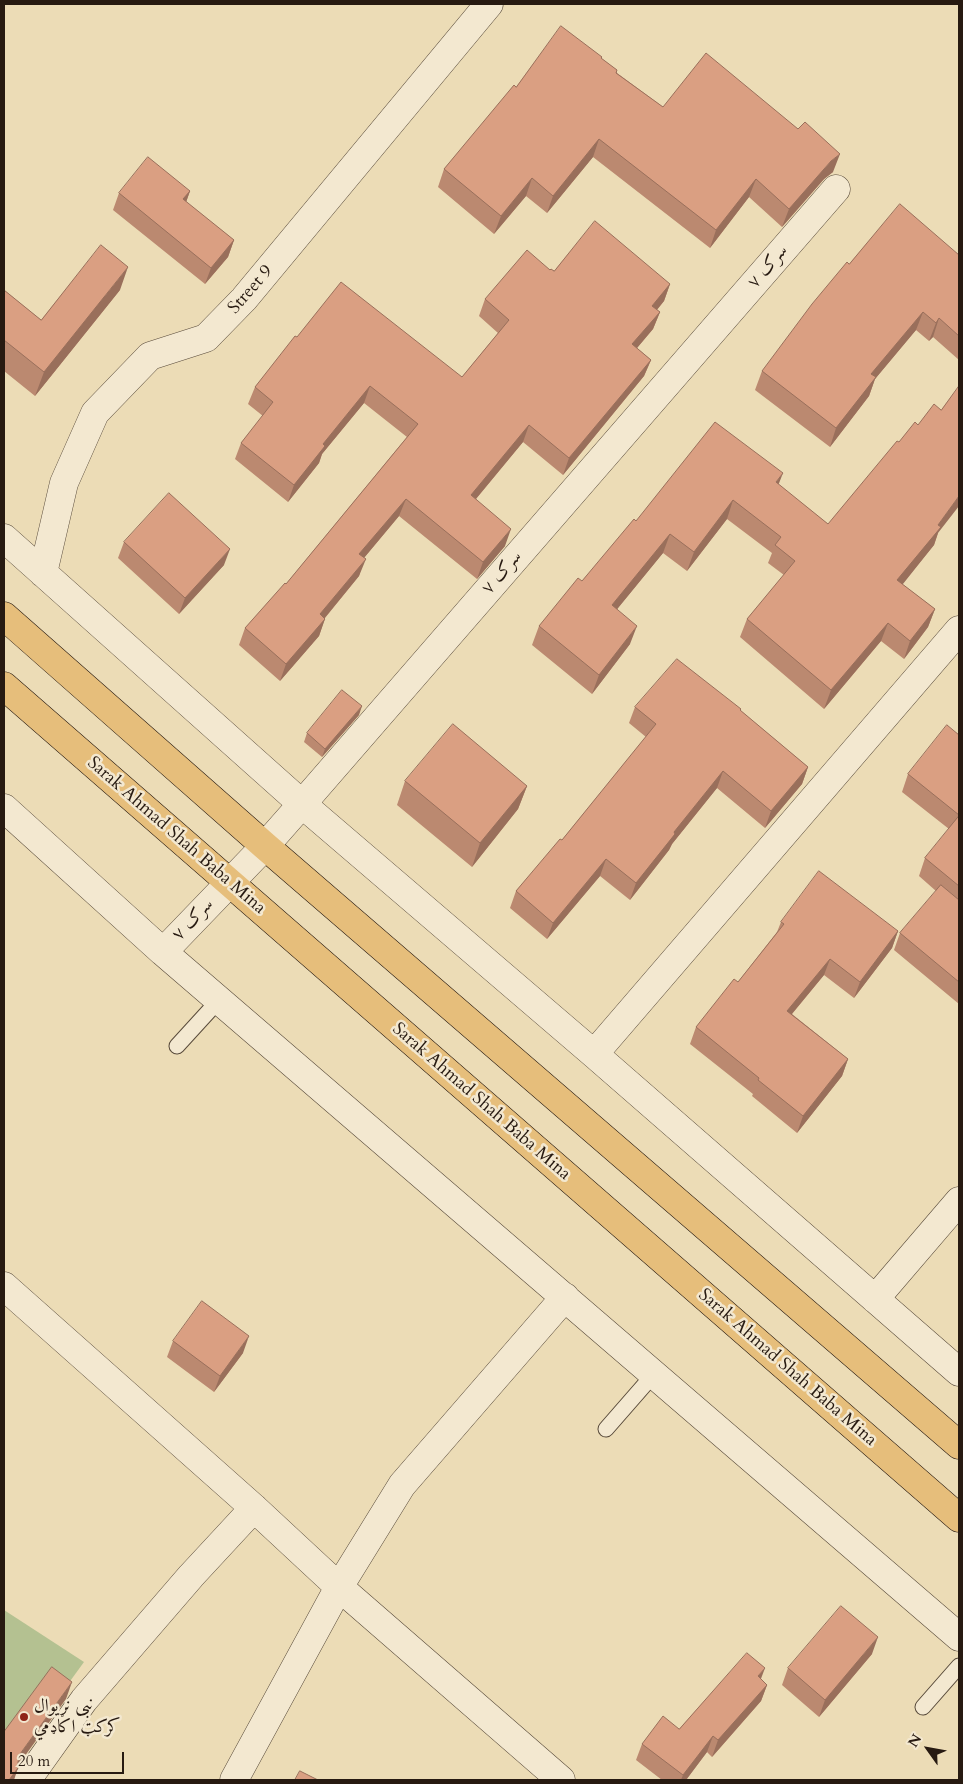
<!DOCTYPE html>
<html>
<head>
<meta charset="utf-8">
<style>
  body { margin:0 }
  #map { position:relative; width:963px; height:1784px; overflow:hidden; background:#ecdcb6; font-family:Cardo,serif }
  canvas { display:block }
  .frame { position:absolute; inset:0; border:5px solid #271a11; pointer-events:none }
  .north { position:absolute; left:903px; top:1724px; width:50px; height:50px; -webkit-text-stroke:4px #f3e8d0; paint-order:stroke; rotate:302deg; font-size:14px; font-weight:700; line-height:20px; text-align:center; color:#271a11 }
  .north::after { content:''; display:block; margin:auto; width:18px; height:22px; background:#271a11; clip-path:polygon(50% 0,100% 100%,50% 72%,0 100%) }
  .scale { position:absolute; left:10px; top:1752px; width:114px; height:22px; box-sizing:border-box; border:2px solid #271a11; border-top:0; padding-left:6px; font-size:15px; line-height:18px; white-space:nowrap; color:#271a11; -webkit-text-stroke:4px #f3e8d0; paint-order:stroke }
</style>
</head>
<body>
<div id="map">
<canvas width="963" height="1784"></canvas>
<div class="frame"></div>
<div class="north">N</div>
<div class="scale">20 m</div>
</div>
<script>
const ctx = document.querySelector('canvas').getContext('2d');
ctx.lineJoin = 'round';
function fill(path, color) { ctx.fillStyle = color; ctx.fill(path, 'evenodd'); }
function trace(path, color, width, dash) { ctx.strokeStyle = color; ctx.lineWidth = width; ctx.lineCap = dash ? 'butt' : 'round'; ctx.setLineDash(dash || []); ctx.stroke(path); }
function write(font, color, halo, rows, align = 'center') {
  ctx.font = font + ' Cardo,Amiri,serif'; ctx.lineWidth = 5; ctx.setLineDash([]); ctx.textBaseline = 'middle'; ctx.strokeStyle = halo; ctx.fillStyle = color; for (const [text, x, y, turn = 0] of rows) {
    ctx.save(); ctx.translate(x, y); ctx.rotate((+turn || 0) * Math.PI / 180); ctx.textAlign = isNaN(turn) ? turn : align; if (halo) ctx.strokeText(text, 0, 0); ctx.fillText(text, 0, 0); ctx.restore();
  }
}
const green = new Path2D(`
  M4,1610L84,1662L4,1772Z`);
const service = new Path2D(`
  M177,1046L219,1000
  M606,1429L654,1374
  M923,1707L959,1666`);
const minor = new Path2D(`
  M4,538L302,804L594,1054L959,1372
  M43,573L64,483L95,413L150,356L206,338L244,299L489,4
  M4,808L163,952L959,1637
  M163,952L265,846L302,804L836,189
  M594,1054L959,630
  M4,1286L254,1508L339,1587L561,1780
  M875,1299L959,1201
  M27,1780L84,1700L191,1576L254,1508
  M234,1780L339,1587L402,1485L565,1297`);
const trunk = new Path2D(`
  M4,616L265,846L959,1445
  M4,686L959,1518`);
const wall = new Path2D(`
  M602,59L617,70V73L663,107L833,172L824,179L782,227L749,197L710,248L593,157L547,213L526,196L494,234L438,187L444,169L516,87Z
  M190,191L186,202L234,240L228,257L205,284L113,210L119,193Z
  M959,255V360L933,337L929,341L916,330L875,379L869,396L830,447L755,390L762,371Z
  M550,270L670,284L664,301L657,310L660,312L653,329L637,348L651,360L644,376L563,475L523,442L476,499L505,546L477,579L399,516L364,558L359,576L325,618L319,636L280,681L239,645L245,628L286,584L407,437L364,403L322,454L319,463L288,502L235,459L241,443L263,416L248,404L255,387L297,337L462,377L498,333L479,316L485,299Z
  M4,290L41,320L120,290L35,396L4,371Z
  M779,485L828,524L938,533L934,545L902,584L935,609L928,627L904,659L881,641L824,709L740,637L747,619L784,575L768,563L772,553L727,519L687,571L663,553L617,609L630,644L592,694L532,645L539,626L582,581L636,521Z
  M124,542L224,565L179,614L118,558Z
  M635,707L741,711L808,767L802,784L765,828L717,788L672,844L669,850L630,900L600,876L547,939L510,908L516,891L562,840L646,737L629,723Z
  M359,715L322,757L304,742L307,733Z
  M959,735V1004L894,950L900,933L936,891L919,876L925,858L949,829L902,792L908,774Z
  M405,781L527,786L518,809L472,867L397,805Z
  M781,922L898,931L892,948L854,998L824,975L792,1014L848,1059L842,1076L797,1133L752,1096L753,1094L690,1044L696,1027L738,982L777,932Z
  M173,1341L243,1353L214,1392L167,1357Z
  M872,1654L819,1717L782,1685L788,1668Z
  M761,1679L767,1685L761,1701L712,1757L707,1752L686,1780H662L636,1760L642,1744L679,1729Z`);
const shadedWall = new Path2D(`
  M599,139L593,157L547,213L553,196Z
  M840,154L833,172L824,179L782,227L789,209L831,161Z
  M532,178L526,196L494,234L501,216Z
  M756,179L749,197L710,248L716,230Z
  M190,191L184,208L183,199Z
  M234,240L228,257L205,284L211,268Z
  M128,267L120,290L35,396L44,372Z
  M670,284L664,301L646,323L652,306Z
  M660,312L653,329L626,361L632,344Z
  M923,312L916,330L875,379L869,396L830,447L836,428L871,374Z
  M939,318L933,337L929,341L936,323Z
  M651,360L644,376L563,475L569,458Z
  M370,386L364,403L322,454L319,463L288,502L294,485L323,444Z
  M529,425L523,442L465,512L471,495Z
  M783,473L776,491V482Z
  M959,496V506L938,533L934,545L891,599L897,580Z
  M406,499L399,516L353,571L359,554Z
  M733,500L727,519L687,571L694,552Z
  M511,529L505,546L477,579L483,562Z
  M670,534L663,553L605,624L612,605Z
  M230,549L224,565L179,614L185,598Z
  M366,559L359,576L314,631L320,614Z
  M935,609L928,627L904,659L910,641Z
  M325,619L319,636L280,681L286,664Z
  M888,623L881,641L824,709L831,690Z
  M637,626L630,644L592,694L599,675Z
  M362,706L359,715L322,757L325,749Z
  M808,767L802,784L765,828L771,811Z
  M723,771L717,788L672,844L669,850L630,900L636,883L674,832Z
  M527,786L518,809L472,867L480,843Z
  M606,859L600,876L547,939L553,923Z
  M898,931L892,948L854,998L860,982Z
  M830,959L824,975L781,1027L787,1011Z
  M848,1059L842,1076L797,1133L803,1116Z
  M249,1336L243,1353L214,1392L220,1376Z
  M878,1637L872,1654L819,1717L825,1700Z
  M765,1668L759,1684L758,1676Z
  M72,1682L66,1699L14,1771L18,1768L14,1780H9L20,1754Z
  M767,1685L761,1701L712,1757L718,1740Z
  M713,1736L707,1752L686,1780H681L683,1775Z`);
const building = new Path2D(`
  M561,26L602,57L601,58L617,70L616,73L663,107L706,53L798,129L805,122L840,154L831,161L789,209L756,179L716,230L599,139L553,196L532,178L501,216L444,169L514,85L516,87Z
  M148,157L190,191L183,199L234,240L211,268L119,193Z
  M900,204L959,255V336L939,318L936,323L923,312L871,374L876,377L836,428L762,371L812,304L847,262L849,264Z
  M595,221L670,284L652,306L660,312L632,344L651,360L569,458L529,425L471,495L511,529L483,562L406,499L359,554L366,559L320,614L325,619L286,664L245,628L285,583L286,584L418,424L370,386L323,444L325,446L294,485L241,443L273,402L255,387L295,336L297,337L341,282L462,377L509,320L485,299L527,250L550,270L551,269L554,271Z
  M101,245L128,267L44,372L4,340V290L41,320Z
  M959,386V496L938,525L941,527L897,580L935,609L910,641L888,623L831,690L747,619L795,561L775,545L781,537L733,500L694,552L670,534L612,605L637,626L599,675L539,626L578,578L582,581L634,519L636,521L715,422L783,473L776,482L828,524L897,441L899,442L915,422L918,425L934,404L941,410Z
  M169,493L230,549L185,598L124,542Z
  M677,659L741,709L740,710L808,767L771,811L723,771L674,832L675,834L636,883L606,859L553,923L516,891L560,839L562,840L656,724L635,707Z
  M342,690L362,706L325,749L307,733Z
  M453,724L527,786L480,843L405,781Z
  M947,725L959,735V815L908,774Z
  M959,816V886L925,858Z
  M819,871L898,931L860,982L830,959L787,1011L848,1059L803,1116L758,1080L759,1078L696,1027L734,979L738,982L784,924L781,922Z
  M941,885L959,900V982L900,933Z
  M202,1301L249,1336L220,1376L173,1341Z
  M841,1606L878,1637L825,1700L788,1668Z
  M747,1653L765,1668L758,1676L767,1685L718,1740L713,1736L683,1775L642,1744L663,1716L679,1729Z
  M52,1667L72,1682L20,1754L18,1762V1768L9,1780H4V1732Z
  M300,1771L318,1780H295Z`);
const markers = [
  [24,1717,5,"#8f2418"]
];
const streetNames = [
  ["سرک ۷",768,267,-49],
  ["Street 9",251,290,-49],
  ["سرک ۷",502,573,-49],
  ["Sarak Ahmad Shah Baba Mina",176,836,41],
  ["سرک ۷",193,920,-46],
  ["Sarak Ahmad Shah Baba Mina",481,1102,41],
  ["Sarak Ahmad Shah Baba Mina",787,1368,41]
];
const poiNames = [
  ["نبی نړیوال",34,1707],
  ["کرکټ اکاډمي",34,1728]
];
fill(green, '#b4c191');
trace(service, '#584a3a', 17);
trace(minor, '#584a3a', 29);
trace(trunk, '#271a11', 29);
trace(service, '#f3e8d0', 15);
trace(minor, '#f3e8d0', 28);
trace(trunk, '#e6be7b', 28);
fill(wall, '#bb8970');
fill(shadedWall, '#996f5b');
fill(building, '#da9f82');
trace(building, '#996f5b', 1);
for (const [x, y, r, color] of markers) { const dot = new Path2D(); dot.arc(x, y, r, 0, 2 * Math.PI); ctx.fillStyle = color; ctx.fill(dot); trace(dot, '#f3e8d0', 2); }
write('18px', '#271a11', '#f3e8d0', streetNames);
write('18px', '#271a11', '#f3e8d0', poiNames, 'left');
</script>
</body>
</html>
